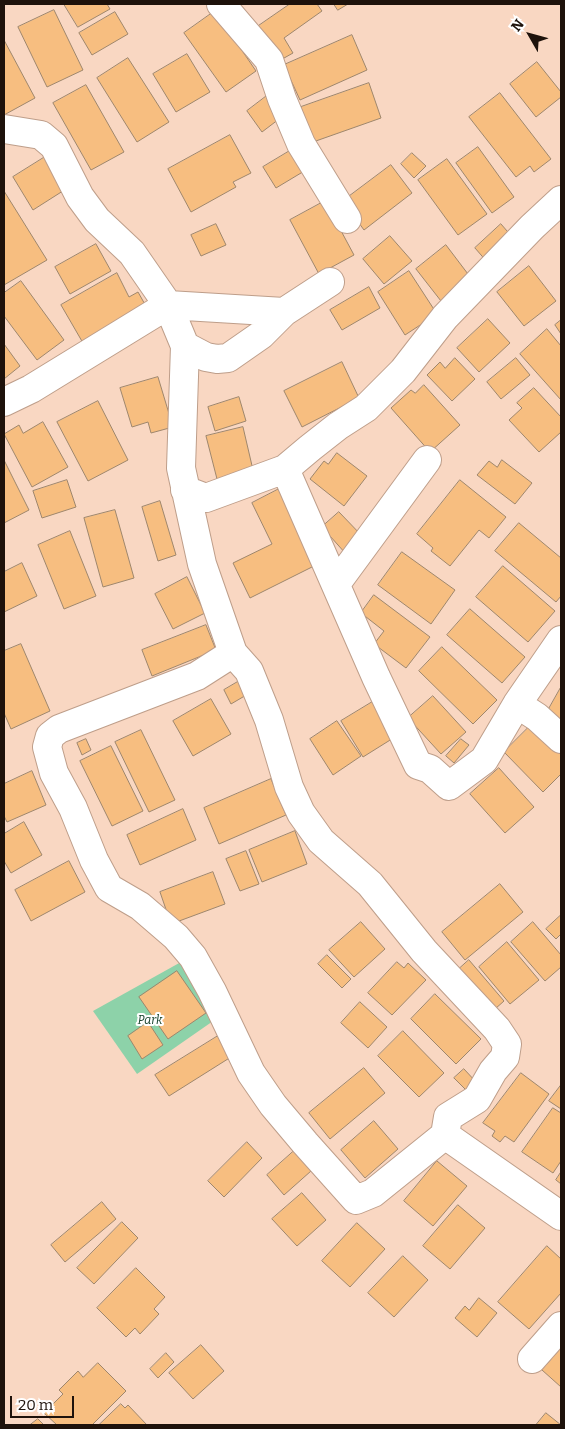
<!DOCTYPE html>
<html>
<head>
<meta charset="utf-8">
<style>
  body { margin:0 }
  #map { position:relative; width:565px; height:1429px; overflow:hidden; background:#f9d7c2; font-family:Bitter,serif }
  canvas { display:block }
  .frame { position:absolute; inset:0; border:5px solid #1e120b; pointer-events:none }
  .north { position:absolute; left:505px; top:10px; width:50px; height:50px; -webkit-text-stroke:4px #fff; paint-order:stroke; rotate:308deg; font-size:14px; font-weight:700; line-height:20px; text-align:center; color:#1e120b }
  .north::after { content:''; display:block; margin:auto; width:18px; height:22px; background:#1e120b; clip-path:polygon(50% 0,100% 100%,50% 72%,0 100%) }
  .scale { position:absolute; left:10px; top:1396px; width:64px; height:22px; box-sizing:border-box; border:2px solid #1e120b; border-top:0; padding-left:6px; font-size:15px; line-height:18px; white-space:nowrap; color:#1e120b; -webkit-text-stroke:4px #fff; paint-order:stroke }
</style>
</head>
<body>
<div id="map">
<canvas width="565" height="1429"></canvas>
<div class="frame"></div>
<div class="north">N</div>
<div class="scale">20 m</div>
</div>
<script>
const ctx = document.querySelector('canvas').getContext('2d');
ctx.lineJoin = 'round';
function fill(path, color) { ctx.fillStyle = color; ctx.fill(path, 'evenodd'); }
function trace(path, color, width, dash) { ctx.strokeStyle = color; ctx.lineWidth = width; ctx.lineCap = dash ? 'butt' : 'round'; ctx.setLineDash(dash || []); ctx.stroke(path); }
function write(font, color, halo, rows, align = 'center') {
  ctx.font = font + ' Bitter,serif'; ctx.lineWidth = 4; ctx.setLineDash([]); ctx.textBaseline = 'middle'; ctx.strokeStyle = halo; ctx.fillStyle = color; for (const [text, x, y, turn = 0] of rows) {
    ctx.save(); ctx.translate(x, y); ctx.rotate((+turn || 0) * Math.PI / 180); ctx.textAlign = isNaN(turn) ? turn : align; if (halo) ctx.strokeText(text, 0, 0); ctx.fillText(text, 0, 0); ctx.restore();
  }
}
const green = new Path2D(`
  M181,962L216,1019L137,1074L93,1011Z`);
const building = new Path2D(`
  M64,4H107L110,9L78,27Z
  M290,4H317L322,11L284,38L293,53L277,62L257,27Z
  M334,4H348L338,10Z
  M54,10L83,70L47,87L18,27Z
  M215,11L256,71L226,92L184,33Z
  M115,12L128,34L92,55L79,33Z
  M352,35L367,70L300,100L284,65Z
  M4,40L35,98L4,115Z
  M187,54L210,92L176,112L153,74Z
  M128,58L169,122L137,142L97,78Z
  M537,62L561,92V97L536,117L510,84Z
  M369,83L381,118L313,142L301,107Z
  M86,85L124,152L91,170L53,103Z
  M500,93L551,159L534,172L530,166L516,177L469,117Z
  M268,95L283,116L262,132L247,111Z
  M230,135L251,173L233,182L236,187L191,212L168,169Z
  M298,146L311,167L276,188L263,167Z
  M478,147L514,197L492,213L456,163Z
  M412,153L426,166L414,178L401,164Z
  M45,157L66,189L33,210L13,177Z
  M447,159L487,214L458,235L418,180Z
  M391,165L412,193L364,230L343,201Z
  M4,191L47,260L4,285Z
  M325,201L354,255L319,274L290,220Z
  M216,224L226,245L201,256L191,235Z
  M501,224L514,239L488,263L475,248Z
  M390,236L412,261L384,284L363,259Z
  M96,244L111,271L70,294L55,267Z
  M446,245L471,278L441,301L416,269Z
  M529,266L556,301L524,326L497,292Z
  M409,271L437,314L405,335L378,292Z
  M117,273L129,297L138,292L147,308L83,343L61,305Z
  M21,281L64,340L37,360L4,316V293Z
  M369,287L380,308L342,330L330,310Z
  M488,319L510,343L479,372L457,348Z
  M561,320V334L555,325Z
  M547,329L561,346V400L520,354Z
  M4,344L20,366L4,379Z
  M455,358L475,379L452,401L427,375L440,362L445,368Z
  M516,358L530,375L501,399L487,382Z
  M342,362L359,398L302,427L284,391Z
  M158,377L173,427L151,433L148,422L132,427L120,388Z
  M424,385L460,425L430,452L391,408L411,390L415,393Z
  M534,388L561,417V432L539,452L509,420L522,408L517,403Z
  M239,397L246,421L215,431L208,407Z
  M98,401L128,460L88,481L57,422Z
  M43,422L68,467L32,487L4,434L19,425L23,433Z
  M243,427L253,470L217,479L206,436Z
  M337,453L367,476L344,506L310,479L324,461L328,464Z
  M4,460L29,510L4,523Z
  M502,460L532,483L515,504L477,475L489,461L497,467Z
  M67,480L76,507L42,518L33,491Z
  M460,480L506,517L489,538L479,530L450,566L431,551L433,548L417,534Z
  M281,488L318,564L250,598L233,563L272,544L252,503Z
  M160,501L176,555L158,561L142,507Z
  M115,510L134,578L103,587L84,518Z
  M339,512L364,538L346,554L322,527Z
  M519,523L561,558V596L556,602L495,551Z
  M70,531L96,596L64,609L38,545Z
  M402,552L455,590L431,624L378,585Z
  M22,563L37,596L4,612V572Z
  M503,566L555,611L528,642L476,597Z
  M187,577L205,613L173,629L155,594Z
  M374,595L430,637L406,668L374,644L384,631L361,613Z
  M470,609L525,657L502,683L447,635Z
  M206,625L216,650L152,676L142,650Z
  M21,644L50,711L11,729L4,713V651Z
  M442,647L497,700L473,724L419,671Z
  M241,680L248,694L231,704L224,690Z
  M561,687V723L546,714Z
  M433,696L466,732L441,754L408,718Z
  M211,699L231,734L193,756L173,721Z
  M374,701L395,737L363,757L341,721Z
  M337,721L361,756L333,775L310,739Z
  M532,724L561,755V774L543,792L504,752Z
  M141,730L175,800L149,812L115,742Z
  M86,739L91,750L82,755L77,743Z
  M461,739L469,745L454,763L446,756Z
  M111,746L143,811L112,826L80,761Z
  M499,768L534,807L505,833L470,794Z
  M32,771L46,805L7,822L4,816V784Z
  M271,779L286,815L219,844L204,808Z
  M183,809L196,840L140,865L127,835Z
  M24,822L42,855L11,873L4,861V834Z
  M295,831L307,864L262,882L249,850Z
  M246,851L259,884L240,891L226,859Z
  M69,861L85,892L31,921L15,890Z
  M213,872L225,904L171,924L160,892Z
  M500,884L523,912L465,960L442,932Z
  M561,915V934L556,939L546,929Z
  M361,922L385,949L354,977L329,950Z
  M533,922L561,955V967L545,981L511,942Z
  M507,942L539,980L510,1004L479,967Z
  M327,955L351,979L342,988L318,964Z
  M469,960L504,1001L495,1009L459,969Z
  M397,962L404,968L408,963L426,980L392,1015L368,993Z
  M177,971L206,1013L168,1039L139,997Z
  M435,994L481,1039L456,1064L411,1019Z
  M360,1002L387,1027L368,1048L341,1023Z
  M148,1022L163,1045L142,1059L128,1036Z
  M403,1031L444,1073L419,1097L378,1056Z
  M218,1036L231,1057L169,1096L155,1075Z
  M364,1068L385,1093L330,1139L309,1113Z
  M464,1069L477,1083L468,1092L454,1078Z
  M521,1073L549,1094L514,1142L505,1136L500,1142L492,1136L495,1131L483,1123Z
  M561,1085V1109L549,1101Z
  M553,1108L561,1113V1161L553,1173L522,1152Z
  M374,1121L398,1149L365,1178L341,1150Z
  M247,1142L262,1158L224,1197L208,1181Z
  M294,1151L311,1171L284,1195L267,1175Z
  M437,1161L467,1186L433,1226L404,1201Z
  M561,1172V1184L556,1180Z
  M302,1193L326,1220L297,1246L272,1219Z
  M102,1202L116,1219L65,1262L51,1245Z
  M458,1205L485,1228L450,1269L423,1246Z
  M122,1222L138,1238L94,1284L77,1268Z
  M357,1223L385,1249L350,1287L322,1261Z
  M547,1246L561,1259V1293L529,1329L498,1302Z
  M403,1256L428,1280L394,1317L368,1293Z
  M136,1268L165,1297L154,1309L159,1314L140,1334L135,1328L126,1337L97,1308Z
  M479,1298L497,1313L477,1337L455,1318L465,1306L469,1310Z
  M201,1345L224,1371L193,1399L169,1373Z
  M561,1348V1387L542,1370Z
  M166,1353L174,1362L158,1378L150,1369Z
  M98,1363L126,1391L92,1425H57L44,1413L63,1394L59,1390L78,1371L83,1377Z
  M121,1404L125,1408L128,1405L147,1425H99Z
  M546,1413L561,1425H536Z
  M38,1419L44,1425H30Z`);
const minor = new Path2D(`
  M221,4L269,60L282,99L301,144L347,219
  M4,129L41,135L54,146L80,197L97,220L132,253L168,305L185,346L181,468L202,564L233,653L249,671L269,720L289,787L301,813L321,841L370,884L424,951L497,1029L507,1044L505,1057L493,1071L477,1099L448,1117L445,1135L373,1193L356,1200L305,1143L273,1105L251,1073L212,991L193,957L176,937L140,906L109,888L94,860L73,808L54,773L47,747L50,736L59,729L197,676L233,653
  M185,346L206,357L217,359L228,358L261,335L284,312L330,282
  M4,402L31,389L168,305L284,312
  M285,469L376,677L418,765L430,769L449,786L484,760L517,704L561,640
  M185,490L206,498L285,469L310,448L338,426L366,408L403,371L445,317L532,227L561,200
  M336,584L427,460
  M517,704L537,717L561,739
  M445,1135L561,1216
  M532,1359L561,1326`);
const parkNames = [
  ["Park",150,1021]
];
fill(green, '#8dd2a9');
fill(building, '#f7be80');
trace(building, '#9e866c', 1);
trace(minor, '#be9e8a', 30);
trace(minor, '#fff', 28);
write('italic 12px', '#14402a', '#fff', parkNames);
</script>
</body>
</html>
